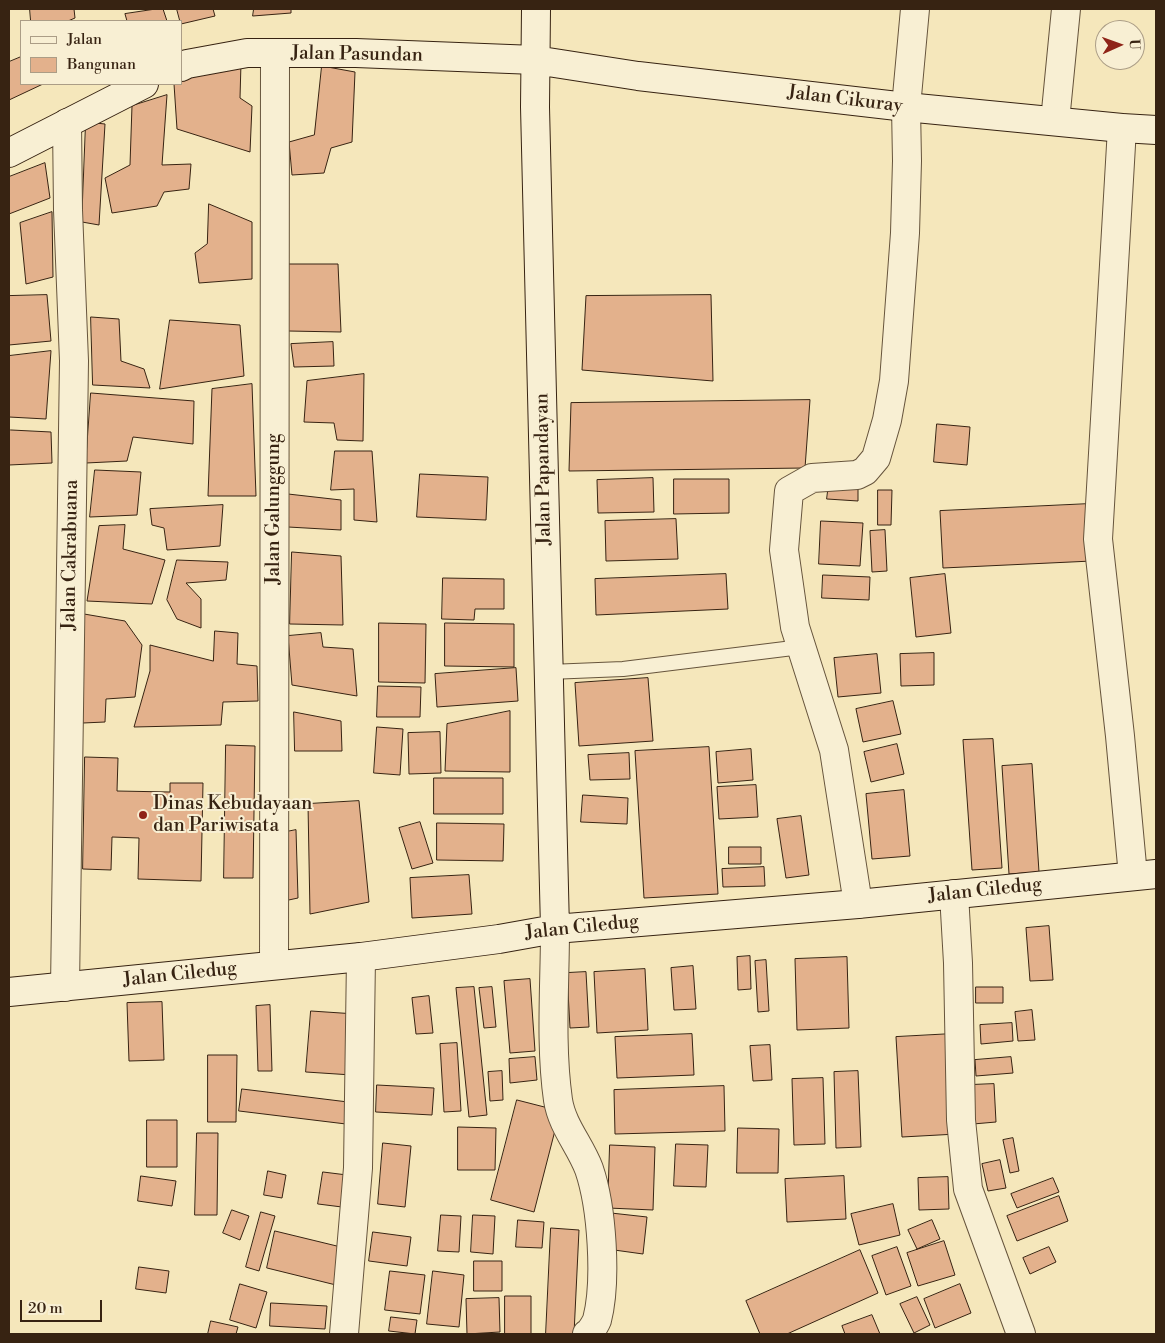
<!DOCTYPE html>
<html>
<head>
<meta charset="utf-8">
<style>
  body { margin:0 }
  #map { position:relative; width:1165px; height:1343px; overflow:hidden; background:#f5e7bb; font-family:"Libre Bodoni",serif }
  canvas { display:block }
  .frame { position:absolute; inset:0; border:10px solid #372312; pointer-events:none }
  .legend { position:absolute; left:20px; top:20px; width:162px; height:65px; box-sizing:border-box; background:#f8efd3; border:1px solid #ab9d86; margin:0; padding:6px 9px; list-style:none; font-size:15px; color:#372312 }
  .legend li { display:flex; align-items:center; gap:10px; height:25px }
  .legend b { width:25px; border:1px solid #ab9d86 }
  .north { position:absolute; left:1095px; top:20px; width:50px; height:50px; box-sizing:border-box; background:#f8efd3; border:1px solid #ab9d86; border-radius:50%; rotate:88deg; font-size:14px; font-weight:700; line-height:20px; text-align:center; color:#372312 }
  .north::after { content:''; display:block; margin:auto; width:18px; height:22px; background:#8f2418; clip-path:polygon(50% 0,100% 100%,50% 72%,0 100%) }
  .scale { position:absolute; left:20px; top:1300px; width:82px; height:22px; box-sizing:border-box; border:2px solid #372312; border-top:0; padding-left:6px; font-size:15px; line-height:18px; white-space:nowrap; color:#372312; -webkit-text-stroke:4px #f8efd3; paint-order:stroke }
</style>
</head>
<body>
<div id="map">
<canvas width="1165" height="1343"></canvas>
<div class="frame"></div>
<ul class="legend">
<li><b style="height:6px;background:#f8efd3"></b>Jalan</li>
<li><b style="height:14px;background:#e3b18c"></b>Bangunan</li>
</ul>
<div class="north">U</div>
<div class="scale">20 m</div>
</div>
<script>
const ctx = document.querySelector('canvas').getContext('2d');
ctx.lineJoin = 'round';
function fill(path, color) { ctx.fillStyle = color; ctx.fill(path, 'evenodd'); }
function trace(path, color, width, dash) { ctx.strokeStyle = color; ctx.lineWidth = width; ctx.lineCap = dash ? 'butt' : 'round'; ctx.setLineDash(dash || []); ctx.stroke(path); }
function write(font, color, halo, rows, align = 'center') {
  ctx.font = font + ' "Libre Bodoni",serif'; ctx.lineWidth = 4; ctx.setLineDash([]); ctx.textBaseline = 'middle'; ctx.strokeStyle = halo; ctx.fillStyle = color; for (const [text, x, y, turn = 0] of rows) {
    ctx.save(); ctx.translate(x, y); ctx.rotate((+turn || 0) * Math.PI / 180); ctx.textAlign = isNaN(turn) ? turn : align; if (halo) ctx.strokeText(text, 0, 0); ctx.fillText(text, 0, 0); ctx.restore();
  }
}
const building = new Path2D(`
  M30,9H74L75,18L68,21H31Z
  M156,9H163L167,21H127L125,14Z
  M177,9H213L215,16L181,24Z
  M254,9H291V13L253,16Z
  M21,57V84H43L9,100V62Z
  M241,63L240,98L252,106L250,152L177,129L174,84H181V80Z
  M322,66L355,72L352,142L331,148L324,173L292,175L289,142L314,135Z
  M167,95L162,165L191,164L189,189L164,192L157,206L112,213L105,178L130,165L132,106Z
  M86,122L105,124L99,225L82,222Z
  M45,163L50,198L9,214V177Z
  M209,204L252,222V279L199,283L195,253L207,244Z
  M52,212L53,277L26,284L20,223Z
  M288,264H338L341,332L288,331Z
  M47,295L51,341L9,345V296Z
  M711,295L713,381L582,370L586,296Z
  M91,317L119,319L121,361L144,369L150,388L93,385Z
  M170,320L240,325L244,376L160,389Z
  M333,342L334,366L294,367L291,344Z
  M51,351L46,419L9,417V356Z
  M364,374L363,441L337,440L334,423L304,422L307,381Z
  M252,384L256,496H208L212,389Z
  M91,393L194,401L193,444L133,437L127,461L86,463Z
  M810,400L805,468L569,471L571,403Z
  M937,424L970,427L967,465L934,462Z
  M11,430L51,432L52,463L9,465V431Z
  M335,451H372L377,522L354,520V489L331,490Z
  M95,470L141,472L137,515L90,517Z
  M420,474L488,477L486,520L417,517Z
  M653,478L654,512L598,513L597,480Z
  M674,479H729V513L674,514Z
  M829,483L858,485V501L827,499Z
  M878,490H892L891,525H878Z
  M288,494L341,500V530L288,527Z
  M1089,504L1092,561L943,568L940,511Z
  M223,505L220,546L167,550L164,528L152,525L150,509Z
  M676,519L678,559L606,561L605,521Z
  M821,521L863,523L860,566L819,564Z
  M125,525L123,549L165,560L152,604L87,601L99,526Z
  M885,530L887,571L872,572L870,531Z
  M292,552L341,556L343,625L290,624Z
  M177,560L228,562L226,580L186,583L201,599V628L177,619L167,600Z
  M726,574L728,609L596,615L595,579Z
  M945,574L951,633L916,637L910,578Z
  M823,575L870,577L869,600L822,598Z
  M443,578L504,579V609H475L474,620L442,619Z
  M84,614L125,621L142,645L135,697L106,699L105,722L83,723Z
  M379,623L426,624L425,683L379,682Z
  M445,623L514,624V667L445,666Z
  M215,631L238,633L237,664L257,666L258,701L223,702L221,725L134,727L150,671V645L213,661Z
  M321,633L323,647L353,649L357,696L292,685L288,636Z
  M934,653V685L901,686L900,654Z
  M877,654L881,693L838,697L834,658Z
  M516,668L518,701L437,707L435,674Z
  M648,678L653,741L579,746L575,683Z
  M378,686L421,687L420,717H377Z
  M893,701L901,734L863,742L856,709Z
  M510,711V772L445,771L447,724Z
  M294,712L341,721L342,751H295Z
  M377,727L403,729L400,775L374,773Z
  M440,732L441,773L409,774L408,733Z
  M993,739L1002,868L972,870L963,740Z
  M897,744L904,774L871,782L864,752Z
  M226,745L255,746L253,878H224Z
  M709,747L718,894L644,898L635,751Z
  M751,749L753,780L718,783L716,752Z
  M629,753L630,779L590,780L588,755Z
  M85,757L118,758L117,791L170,792V783H203L201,881L138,879L139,838L112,837L111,870L83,869Z
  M1032,764L1039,872L1009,874L1002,766Z
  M434,778H503V814H434Z
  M756,785L758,817L719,819L717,787Z
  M904,790L910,856L872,859L866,794Z
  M583,795L628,798L627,824L581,822Z
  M359,801L369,902L310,914L308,804Z
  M801,816L809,875L786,878L777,819Z
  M420,822L433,863L412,869L399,828Z
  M437,823L504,824L503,861L437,860Z
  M296,830L298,898L284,901L286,832Z
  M729,847H761V864H729Z
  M764,867L765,886L723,887L722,869Z
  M469,875L472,914L412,918L410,878Z
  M1049,926L1053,980L1030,981L1026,928Z
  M750,956L751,989L738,990L737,957Z
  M847,957L849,1028L797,1030L795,959Z
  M766,960L769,1011L758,1012L755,961Z
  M693,966L696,1009L674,1010L671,968Z
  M645,969L648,1030L597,1033L594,972Z
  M586,972L589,1027L570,1028L567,973Z
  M530,979L535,1051L510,1053L504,981Z
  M474,987L487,1115L469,1117L456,988Z
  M492,987L496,1027L484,1028L479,988Z
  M976,987H1003V1003H976Z
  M429,996L433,1033L416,1034L412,998Z
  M162,1002L164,1060L129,1061L127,1003Z
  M270,1005L272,1071H258L256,1006Z
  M1032,1010L1035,1040L1018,1041L1015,1012Z
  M311,1011L356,1014L352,1075L306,1072Z
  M1012,1023L1013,1041L981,1044L980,1025Z
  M692,1034L694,1075L617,1078L615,1037Z
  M952,1034L957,1134L902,1137L896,1037Z
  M457,1043L461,1111L444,1112L440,1044Z
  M770,1045L772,1080L753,1081L750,1046Z
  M208,1055H237L236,1122H208Z
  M535,1057L537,1080L510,1083L509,1059Z
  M1011,1057L1013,1073L976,1076L975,1060Z
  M502,1071L503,1100L490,1101L488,1072Z
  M858,1071L861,1147L836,1148L834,1072Z
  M823,1078L825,1144L794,1145L792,1079Z
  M994,1084L996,1122L973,1124L970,1085Z
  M377,1085L434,1088L432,1115L376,1112Z
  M724,1086L725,1131L615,1134L614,1090Z
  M242,1089L348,1102L346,1124L239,1111Z
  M517,1100L560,1111L534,1212L491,1200Z
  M147,1120H177V1167H147Z
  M458,1127L496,1128L495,1170H458Z
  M738,1128L779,1129L778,1173H737Z
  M197,1133H218L217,1215H195Z
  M1013,1138L1019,1171L1010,1173L1003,1140Z
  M383,1143L411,1146L405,1207L378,1204Z
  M676,1144L708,1145L706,1187L674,1186Z
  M610,1145L655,1147L653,1210L608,1208Z
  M1000,1160L1006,1188L988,1191L982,1164Z
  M268,1171L286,1175L282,1198L264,1195Z
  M323,1172L347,1175L342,1207L318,1204Z
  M141,1176L176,1181L172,1206L138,1201Z
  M844,1176L846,1219L787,1222L785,1179Z
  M948,1177L949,1209L919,1210L918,1178Z
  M1053,1178L1059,1192L1017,1208L1011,1194Z
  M1059,1196L1068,1221L1017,1241L1007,1216Z
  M893,1204L900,1235L859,1245L851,1214Z
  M232,1210L249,1216L240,1240L223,1233Z
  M261,1212L275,1216L259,1271L246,1267Z
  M611,1213L647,1217L643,1254L607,1249Z
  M441,1215L461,1216L459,1252L438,1251Z
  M473,1215L495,1216L493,1254L471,1252Z
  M518,1220L544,1222L542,1248L516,1247Z
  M932,1220L940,1239L917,1249L908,1230Z
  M551,1228L579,1230L574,1334H546Z
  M275,1231L345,1248L336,1285L267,1268Z
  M373,1232L411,1237L407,1266L369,1261Z
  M944,1241L955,1275L918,1286L907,1253Z
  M897,1247L911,1286L886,1295L872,1256Z
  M1049,1247L1056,1262L1030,1274L1023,1258Z
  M860,1250L878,1293L787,1334H760L746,1301Z
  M474,1261H502V1291H474Z
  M139,1267L169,1271L166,1293L136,1289Z
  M390,1271L425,1275L420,1314L385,1310Z
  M433,1271L464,1275L459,1327L427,1324Z
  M240,1284L267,1292L256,1328L230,1320Z
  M960,1284L971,1313L935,1328L924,1299Z
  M505,1296H531V1334H505Z
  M917,1297L930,1325L914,1333L900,1304Z
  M499,1298L500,1332L467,1334L466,1299Z
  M271,1303L327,1306L325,1329L270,1326Z
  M872,1315L880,1334H845L842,1326Z
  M391,1317L417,1320L415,1334L389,1331Z
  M211,1321L238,1327L236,1334H208Z`);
const lane = new Path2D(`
  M549,672L623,669L801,647`);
const street = new Path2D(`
  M1055,121L1066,9
  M1122,128L1098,539L1120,736L1133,876
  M954,894L958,963L961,1120L968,1189L1021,1334
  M858,904L834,750L795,627L784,550L789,491L812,478L857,475L865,471L876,458L887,420L894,381L905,233L907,161L906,107L915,9
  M555,929C555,985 550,1044 558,1100C562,1126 580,1145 589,1169C602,1207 607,1281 597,1320C595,1325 592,1329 589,1333L587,1334
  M274,965L275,53
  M65,987L74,361L68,210L67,123
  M344,1334L358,1168L361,957`);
const secondary = new Path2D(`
  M536,9L535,107L555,929
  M181,67L187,64L247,53H356L535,60L638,76L906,107L1122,128L1156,130
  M9,153L144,84
  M9,992L361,957L499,939L555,929L858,904L1156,874`);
const markers = [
  [143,815,5,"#8f2418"]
];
const streetNames = [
  ["Jalan Pasundan",357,55,1],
  ["Jalan Cikuray",845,100,7],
  ["Jalan Papandayan",544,469,-91],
  ["Jalan Galunggung",274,509,-90],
  ["Jalan Cakrabuana",71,555,-89],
  ["Jalan Ciledug",985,891,-6],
  ["Jalan Ciledug",582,928,-6],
  ["Jalan Ciledug",180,975,-6]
];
const poiNames = [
  ["Dinas Kebudayaan",153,804],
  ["dan Pariwisata",153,826]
];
fill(building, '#e3b18c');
trace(building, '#372312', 1);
trace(lane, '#66543c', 16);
trace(street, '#66543c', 30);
trace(secondary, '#372312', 30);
trace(lane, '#f8efd3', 14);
trace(street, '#f8efd3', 28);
trace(secondary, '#f8efd3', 28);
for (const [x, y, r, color] of markers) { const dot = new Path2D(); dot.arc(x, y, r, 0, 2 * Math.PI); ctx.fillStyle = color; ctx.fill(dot); trace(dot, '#f8efd3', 2); }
write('19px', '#372312', '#f8efd3', streetNames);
write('19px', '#372312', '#f8efd3', poiNames, 'left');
</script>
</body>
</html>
